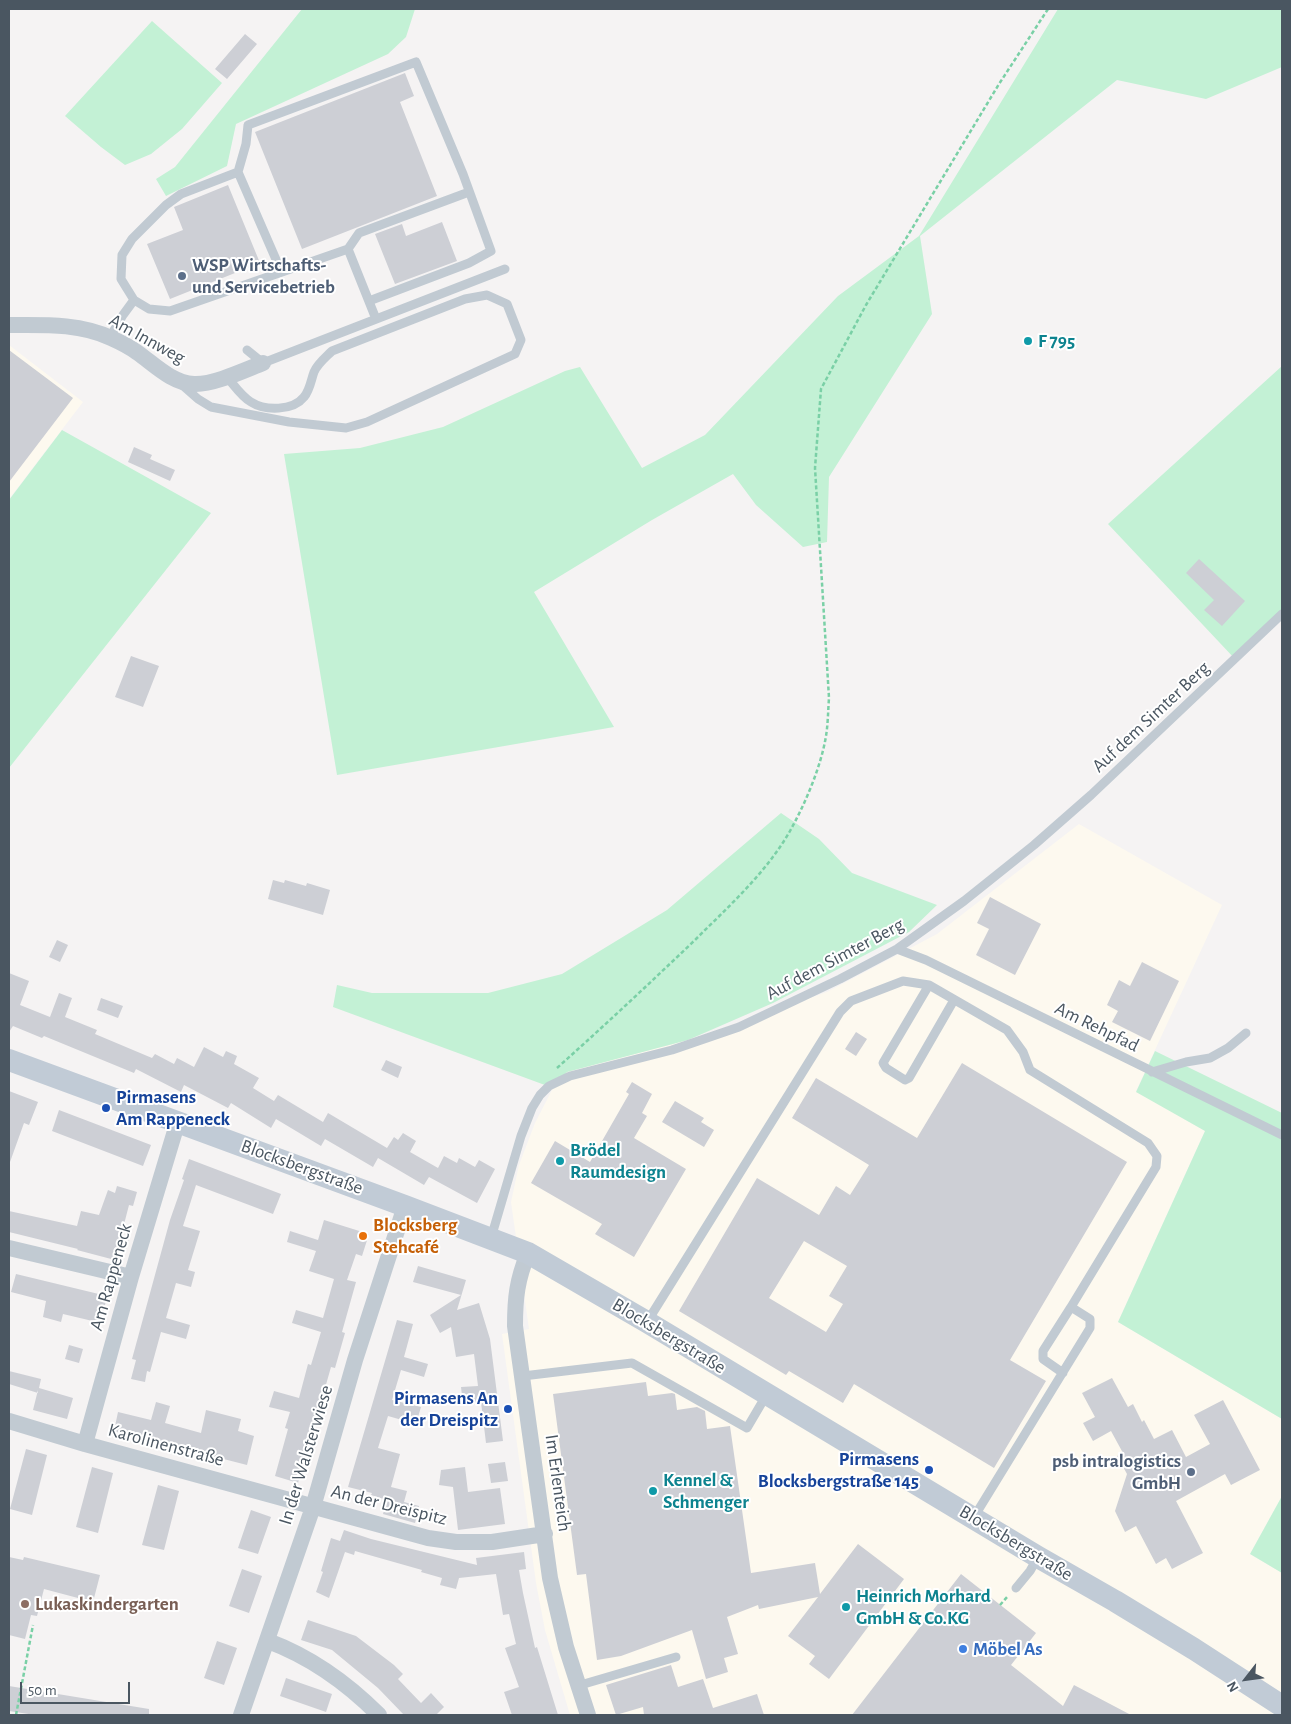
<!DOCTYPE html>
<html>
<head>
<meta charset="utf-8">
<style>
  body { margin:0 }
  #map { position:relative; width:1291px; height:1724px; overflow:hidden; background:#f5f3f3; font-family:"Alegreya Sans",sans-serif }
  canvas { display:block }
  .frame { position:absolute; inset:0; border:10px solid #4a5661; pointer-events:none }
  .north { position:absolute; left:1221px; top:1654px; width:50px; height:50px; -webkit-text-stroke:4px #fff; paint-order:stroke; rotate:240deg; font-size:14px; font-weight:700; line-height:20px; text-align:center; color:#4a5661 }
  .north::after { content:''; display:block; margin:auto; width:18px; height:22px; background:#4a5661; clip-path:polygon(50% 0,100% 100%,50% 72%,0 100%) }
  .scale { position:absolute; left:20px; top:1682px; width:110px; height:22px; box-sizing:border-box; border:2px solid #4a5661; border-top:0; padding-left:6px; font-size:15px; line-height:18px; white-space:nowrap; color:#4a5661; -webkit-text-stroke:4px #fff; paint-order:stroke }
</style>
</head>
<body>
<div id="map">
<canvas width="1291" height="1724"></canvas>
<div class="frame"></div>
<div class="north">N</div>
<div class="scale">50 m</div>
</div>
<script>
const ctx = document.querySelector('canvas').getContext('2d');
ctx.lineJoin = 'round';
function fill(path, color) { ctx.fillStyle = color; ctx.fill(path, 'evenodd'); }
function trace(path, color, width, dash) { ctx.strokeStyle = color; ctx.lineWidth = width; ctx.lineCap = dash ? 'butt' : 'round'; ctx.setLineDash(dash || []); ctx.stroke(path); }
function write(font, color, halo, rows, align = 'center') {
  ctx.font = font + ' "Alegreya Sans",sans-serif'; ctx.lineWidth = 4; ctx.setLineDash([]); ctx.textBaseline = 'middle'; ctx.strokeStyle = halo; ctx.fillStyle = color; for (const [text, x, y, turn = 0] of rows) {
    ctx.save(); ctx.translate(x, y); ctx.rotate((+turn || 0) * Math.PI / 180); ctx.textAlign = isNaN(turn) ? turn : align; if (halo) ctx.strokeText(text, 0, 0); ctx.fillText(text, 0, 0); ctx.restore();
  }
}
const commercial = new Path2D(`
  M9,345L83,402L9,499Z
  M1079,824L1222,905L1136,1091L1205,1131L1118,1322L1282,1419V1496L1250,1554L1282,1573V1715H570L545,1630L536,1583L502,1334L529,1329L511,1202L519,1165L535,1123L553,1088L567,1072L688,1040L827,992L937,934Z`);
const green = new Path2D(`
  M302,9H415L406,37L388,54L236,124L227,166L166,196L156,179L175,167Z
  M1058,9H1282V67L1206,99L1117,80L920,236L932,314L829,477L827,542L803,547L756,505L733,474L652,520L534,592L614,727L337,775L284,454L360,448L443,427L565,371L580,367L642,468L705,435L838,296L919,236Z
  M152,21L222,83L182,129L151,154L125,165L101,147L65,116Z
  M1282,366V614L1235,659L1108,524Z
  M62,430L211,513L9,768V500Z
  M781,813L819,839L852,873L937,905L909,932L773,1003L688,1040L567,1072L553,1088L333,1007L337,985L372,993H488L562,974L667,910Z
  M1155,1051L1282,1113V1419L1118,1322L1205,1131L1136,1092Z
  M1282,1496V1573L1250,1554Z`);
const building = new Path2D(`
  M245,34L257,44L227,79L215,69Z
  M405,73L414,96L400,102L437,196L302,249L255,132Z
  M228,185L260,263L170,299L147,244L183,230L174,207Z
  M442,222L457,261L395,284L375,234L402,224L406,236Z
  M9,350L73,398L9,482Z
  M134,447L152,455L150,459L175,470L170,481L128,462Z
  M1199,559L1245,601L1222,626L1204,610L1214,600L1186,573Z
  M131,656L159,666L143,707L115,697Z
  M273,880L284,883L285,880L306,886L307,883L330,890L323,915L268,899Z
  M990,897L1041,924L1015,975L976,955L989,929L977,923Z
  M57,940L68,945L60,962L49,957Z
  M1142,962L1179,981L1150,1041L1112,1022L1118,1011L1107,1005L1119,980L1130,986Z
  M9,973L29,981L20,1005L50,1017L59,993L72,998L65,1017L97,1030L95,1034L152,1058L155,1054L174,1064L177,1058L194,1067L204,1047L223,1057L226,1051L237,1056L234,1064L259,1078L253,1088L274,1101L278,1095L323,1122L328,1113L387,1148L394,1137L398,1140L403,1133L416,1141L410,1152L438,1168L444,1156L457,1163L459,1158L475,1167L479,1160L495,1169L477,1203L429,1177L424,1185L378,1158L373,1167L325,1139L321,1146L276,1119L271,1128L231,1103L228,1108L184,1085L181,1092L136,1069L134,1073L44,1036L42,1038L13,1026L9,1032Z
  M101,998L123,1006L118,1018L97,1010Z
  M856,1032L867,1039L856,1056L845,1049Z
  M386,1060L402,1067L398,1078L381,1070Z
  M962,1063L1127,1162L1010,1360L1046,1381L994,1468L854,1384L843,1403L789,1371L786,1375L679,1311L757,1178L819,1215L836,1186L850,1195L869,1165L792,1118L816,1078L917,1138ZM804,1241L847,1266L829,1296L843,1304L826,1332L769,1298Z
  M632,1082L652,1094L642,1113L647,1116L634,1138L686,1169L634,1257L595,1234L602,1224L531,1183L555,1141L590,1162L629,1094L626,1092Z
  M9,1091L38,1102L29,1125L24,1123L10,1162H9Z
  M675,1101L704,1118L701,1122L714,1130L704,1147L662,1122Z
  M59,1110L151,1145L143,1166L52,1131Z
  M189,1159L281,1194L273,1214L196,1185L183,1226L200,1231L188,1270L195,1272L191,1287L176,1283L166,1318L190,1325L186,1339L161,1332L150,1372L147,1371L145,1382L131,1379L136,1360L132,1359L170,1220L184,1180L182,1179Z
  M117,1186L137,1192L133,1206L129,1205L121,1236L129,1238L125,1253L117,1251L115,1260L77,1250L78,1249L9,1232V1211L77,1226L81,1211L99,1215L108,1190L115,1193Z
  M324,1220L369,1234L362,1256L356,1254L347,1280L356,1282L342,1332L345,1333L335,1368L331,1367L298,1483L275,1476L288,1429L285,1428L290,1412L269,1407L274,1391L299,1398L308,1364L311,1365L321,1332L292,1323L296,1310L323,1318L334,1279L309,1271L316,1251L287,1242L290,1231L318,1240Z
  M418,1266L466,1280L457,1310L479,1303L490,1339L503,1441L486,1443L481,1402L463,1404L461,1387L478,1386L474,1354L456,1357L451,1327L440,1333L430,1315L461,1295L413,1282Z
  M16,1274L107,1296L101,1323L63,1314L61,1322L43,1317L46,1301L11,1292Z
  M397,1320L413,1324L404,1357L428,1364L424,1377L401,1370L392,1400L421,1407L416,1424L388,1416L378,1448L400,1454L391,1487L407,1491L404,1502L419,1506L415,1523L383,1514L387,1500L371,1495L372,1493L348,1487Z
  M69,1345L83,1349L79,1363L65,1359Z
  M9,1371L41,1379L39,1388L73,1398L67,1419L33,1410L38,1390V1393L9,1384Z
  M1112,1378L1128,1407L1133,1404L1142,1422L1144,1420L1154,1439L1172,1430L1186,1457L1210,1444L1194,1415L1223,1400L1260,1470L1231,1485L1225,1474L1176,1501L1203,1553L1172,1569L1166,1558L1156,1564L1136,1526L1125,1532L1115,1511L1127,1474L1117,1456L1123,1453L1111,1431L1093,1441L1083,1423L1095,1417L1082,1393Z
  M646,1382L648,1396L672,1393L675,1394L677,1410L697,1407L705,1411L707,1429L730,1426L751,1573L815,1563L820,1594L858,1544L904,1579L829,1679L809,1664L815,1656L788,1636L818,1597L759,1609L758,1605L727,1617L738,1654L724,1658L728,1672L706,1679L692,1630L621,1656L597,1660L586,1574L577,1575L553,1394Z
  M156,1402L170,1406L165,1423L201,1433L206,1410L241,1419L238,1431L254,1436L247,1465L114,1431L118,1412L151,1420Z
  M26,1449L47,1455L32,1515L10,1509Z
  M505,1462L508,1481L491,1483L488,1464Z
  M92,1467L113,1473L98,1533L76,1527Z
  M465,1467L468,1492L500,1488L505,1524L458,1530L453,1487L439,1485L441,1470Z
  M158,1485L179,1491L164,1550L142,1545Z
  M251,1510L271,1517L258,1554L238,1548Z
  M344,1530L371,1539L477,1565L476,1558L524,1552L526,1569L519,1570L523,1593L535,1648L537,1647L558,1715H512L504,1692L519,1687L505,1648L516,1644L509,1614L503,1615L496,1574L459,1578L456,1589L440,1585L442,1578L421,1572L422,1570L355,1551L354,1555L345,1552L329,1598L316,1592L323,1572L321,1571L331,1538L340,1541Z
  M9,1557L23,1560L24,1557L100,1575L93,1602L44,1589L37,1616L31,1615L25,1639L9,1635Z
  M242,1569L262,1576L249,1613L229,1606Z
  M961,1574L1036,1633L1011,1665L1063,1706L1074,1685L1131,1715H852Z
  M308,1620L356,1636L394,1665L403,1674L398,1679L421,1703L431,1693L444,1707L436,1715H404L378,1688L332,1650L301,1640Z
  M217,1641L237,1648L224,1685L204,1678Z
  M671,1665L678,1687L703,1679L713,1708L757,1694L764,1715H644L643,1707L616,1715L606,1685Z
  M286,1678L332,1694L326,1712L280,1696Z
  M9,1686L149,1709V1715H35L9,1711Z`);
const path = new Path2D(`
  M557,1068C604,1026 650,983 696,939C729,906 766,873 790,831C805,804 821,767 826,736C828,724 828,711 829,698L815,468L821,389L866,305L999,84L1048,9
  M1000,1605L1008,1596
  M16,1715L33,1625`);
const service = new Path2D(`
  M238,172L281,271
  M348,249L359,233L469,192
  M369,301L469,263L491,251L463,174L416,62L248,125L246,144L238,172L181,194L166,205L132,239L122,255L121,279L134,300L149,309L170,311L348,249L376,319
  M110,337L123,315L134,300
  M247,350L263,363L505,269
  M181,384L198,399L211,407L289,422L346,428L367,422L515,354L521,340L507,304L487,295L465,299L332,351C325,358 318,363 314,372C311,380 310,390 304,397C293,411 265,411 251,402C241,396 234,385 227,377
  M897,949L926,960L1282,1135
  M929,985L883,1063L886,1068L905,1080L909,1078L954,1000
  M1152,1072L1186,1062L1210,1058L1228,1048L1246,1033
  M491,1238L521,1136L532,1108L540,1095L549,1086L570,1076L672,1050L739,1027L840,979L897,949L964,901L1034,845L1091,795L1282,614
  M647,1322L840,1012L851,1001L903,981L929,985L1007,1030L1023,1052L1030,1070L1148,1143L1157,1156L1156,1167L1071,1307L1090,1319V1328L974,1517
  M1063,1373L1043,1359V1351L1071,1307
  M523,1376L632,1363L747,1428L767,1394
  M1016,1588L1030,1571L1038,1557
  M577,1686L676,1657`);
const minor = new Path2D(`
  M9,325C43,325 79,323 111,338C120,342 130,347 138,353C155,365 172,383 194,384C213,385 245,370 263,363
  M9,1248L131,1277
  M528,1253C517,1280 515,1298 515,1326L550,1578L566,1647L588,1715
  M9,1421L85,1444L428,1538L456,1542H492L545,1534
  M85,1444L131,1277L178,1121
  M268,1641C311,1657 347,1683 379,1715
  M241,1715L313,1507L355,1360L405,1206`);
const secondary = new Path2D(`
  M9,1060L405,1206L528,1253L647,1322L1038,1557L1115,1601L1194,1649L1282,1706`);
const markers = [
  [182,276,5,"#5c6f8a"],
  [1028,341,5,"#0f9aa8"],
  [106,1108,5,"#1a4fb4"],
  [560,1161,5,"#0f9aa8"],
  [363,1236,5,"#e8710a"],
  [508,1409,5,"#1a4fb4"],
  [929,1470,5,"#1a4fb4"],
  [1191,1472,5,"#5c6f8a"],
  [653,1491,5,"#0f9aa8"],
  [25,1604,5,"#8d6e63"],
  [846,1607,5,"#0f9aa8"],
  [963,1649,5,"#3f7fe0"]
];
const serviceNames = [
  ["WSP Wirtschafts-",192,265],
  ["und Servicebetrieb",192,287],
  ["psb intralogistics",1181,1461,"right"],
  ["GmbH",1181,1483,"right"]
];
const streetNames = [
  ["Am Innweg",147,339,29],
  ["Auf dem Simter Berg",1151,717,-43],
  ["Auf dem Simter Berg",835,959,-28],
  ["Am Rehpfad",1097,1027,26],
  ["Blocksbergstraße",302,1167,20],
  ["Am Rappeneck",111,1277,-74],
  ["Blocksbergstraße",669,1336,31],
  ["Karolinenstraße",166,1445,15],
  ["In der Walsterwiese",306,1455,-73],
  ["Im Erlenteich",558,1483,82],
  ["An der Dreispitz",389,1505,14],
  ["Blocksbergstraße",1016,1543,31]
];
const cultureNames = [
  ["F 795",1038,341],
  ["Brödel",570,1150],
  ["Raumdesign",570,1172],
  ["Kennel &",663,1480],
  ["Schmenger",663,1502],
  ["Heinrich Morhard",856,1596],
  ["GmbH & Co.KG",856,1618]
];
const transitNames = [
  ["Pirmasens",116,1097,"left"],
  ["Am Rappeneck",116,1119,"left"],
  ["Pirmasens An",498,1398],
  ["der Dreispitz",498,1420],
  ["Pirmasens",919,1459],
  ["Blocksbergstraße 145",919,1481]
];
const foodNames = [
  ["Blocksberg",373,1225],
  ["Stehcafé",373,1247]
];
const educationNames = [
  ["Lukaskindergarten",35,1604]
];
const shopNames = [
  ["Möbel As",973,1649]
];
fill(commercial, '#fdf9ef');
fill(green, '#c3f1d5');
fill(building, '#cdcfd5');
trace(path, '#7ad0a6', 2.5, [4, 2.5]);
trace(service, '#c1cad2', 9);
trace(minor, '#c1cad2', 16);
trace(secondary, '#c1cbd6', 22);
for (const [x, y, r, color] of markers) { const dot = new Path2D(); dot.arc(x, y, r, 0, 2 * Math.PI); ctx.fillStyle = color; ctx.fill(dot); trace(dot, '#fff', 2); }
write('bold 19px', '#4e5e75', '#fff', serviceNames, 'left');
write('19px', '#4a5661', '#fff', streetNames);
write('bold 19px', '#0d838f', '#fff', cultureNames, 'left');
write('bold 19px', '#164399', '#fff', transitNames, 'right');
write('bold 19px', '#c56008', '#fff', foodNames, 'left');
write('bold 19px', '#785e54', '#fff', educationNames, 'left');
write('bold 19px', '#366cbe', '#fff', shopNames, 'left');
</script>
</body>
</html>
